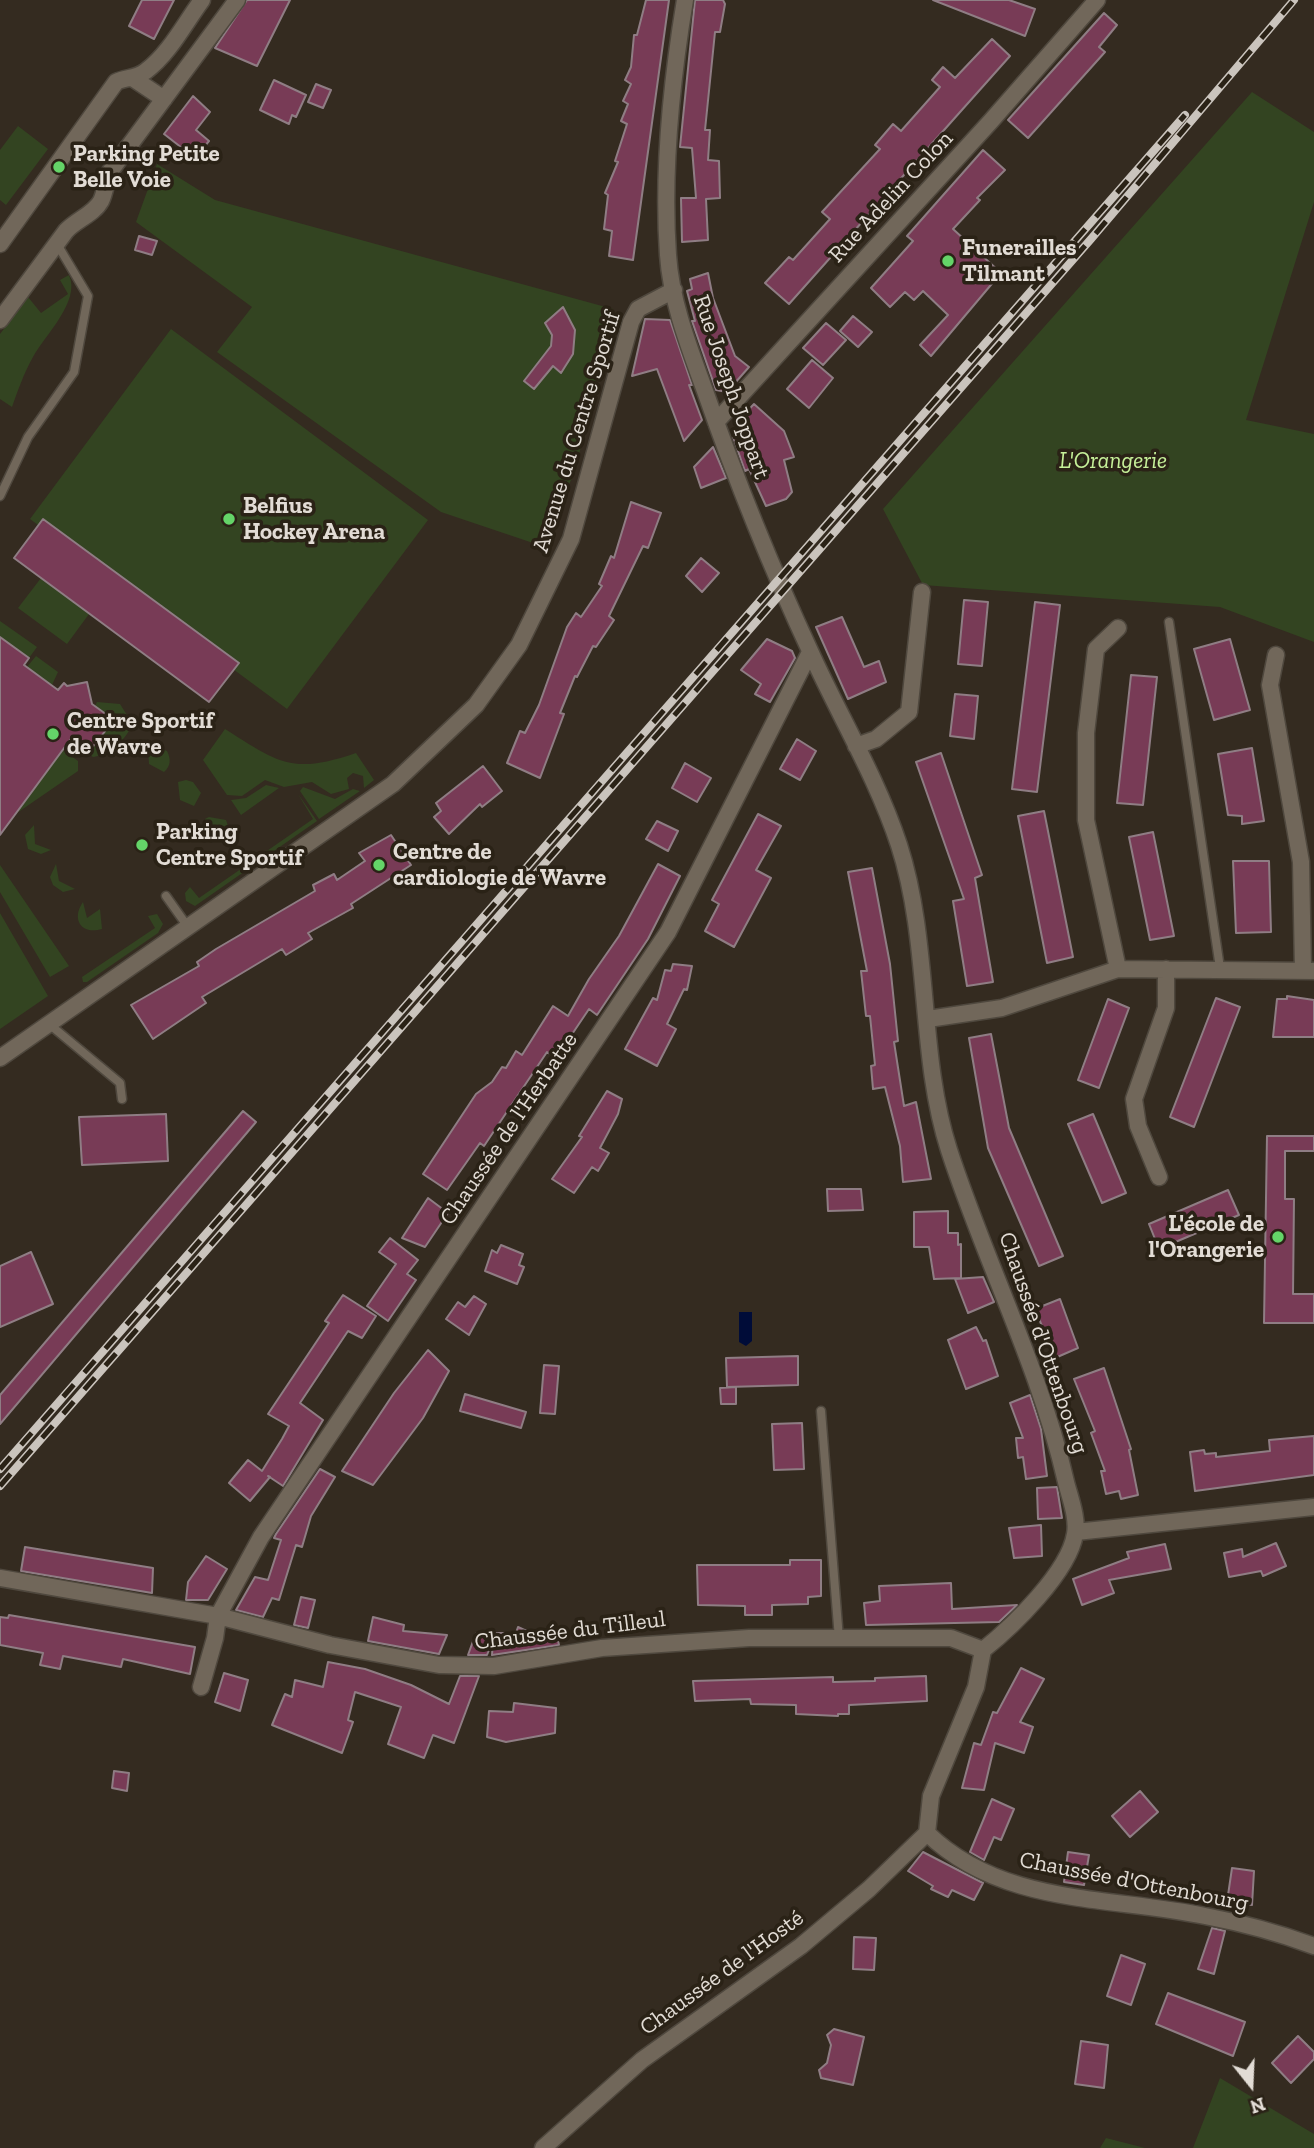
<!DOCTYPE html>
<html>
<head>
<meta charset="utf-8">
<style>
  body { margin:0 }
  #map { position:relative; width:1314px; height:2148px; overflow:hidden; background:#342b20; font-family:"Zilla Slab",serif }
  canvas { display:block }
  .north { position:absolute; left:1216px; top:2050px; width:70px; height:70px; -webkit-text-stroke:5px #2a2216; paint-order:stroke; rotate:162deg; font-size:19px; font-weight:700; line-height:28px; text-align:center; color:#e2dcd5 }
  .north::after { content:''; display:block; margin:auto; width:24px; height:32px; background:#e2dcd5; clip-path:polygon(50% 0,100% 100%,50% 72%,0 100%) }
</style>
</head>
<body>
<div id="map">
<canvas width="1314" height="2148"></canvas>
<div class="north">N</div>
</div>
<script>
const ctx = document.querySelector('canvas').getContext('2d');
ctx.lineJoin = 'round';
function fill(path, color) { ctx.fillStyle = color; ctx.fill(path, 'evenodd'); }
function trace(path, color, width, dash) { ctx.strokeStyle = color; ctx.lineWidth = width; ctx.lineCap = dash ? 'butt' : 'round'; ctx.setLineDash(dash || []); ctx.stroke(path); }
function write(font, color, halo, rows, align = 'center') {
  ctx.font = font + ' "Zilla Slab",serif'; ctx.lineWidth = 7; ctx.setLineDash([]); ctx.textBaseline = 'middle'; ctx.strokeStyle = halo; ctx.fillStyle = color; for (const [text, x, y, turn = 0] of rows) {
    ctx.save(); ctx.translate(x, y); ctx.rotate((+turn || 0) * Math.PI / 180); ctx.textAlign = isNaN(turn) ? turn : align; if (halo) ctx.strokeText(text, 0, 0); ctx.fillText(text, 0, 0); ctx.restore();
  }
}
const green = new Path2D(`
  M1252,92L1314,132V202L1246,420L1314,434V642L1220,607L923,585L883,509Z
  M18,126L48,149L6,205L0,200V150Z
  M157,164L215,200L613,309L575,472L539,545L441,512L217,352L252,307L136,222Z
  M69,275C81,301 45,335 33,357C24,373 18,390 12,407L0,399V334L28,297L41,313L68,294L60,280Z
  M171,329L428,520L287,709L30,519Z
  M41,578L89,614L67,644L18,608Z
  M0,621L37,647L29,658L0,637Z
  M36,656L58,672L52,685L27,667Z
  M97,702L120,704L132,723C128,739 109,755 93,757L70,741L73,736L91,749L113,720L95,706Z
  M225,729C279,763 292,775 356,753L374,780L364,788L363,776L353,773L347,778L349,789L331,794L312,782L284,787L265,780L242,796L227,795L203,760Z
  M156,746L167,751C171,759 171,766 164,772L149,764L148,748Z
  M63,750L78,761V771L17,813Z
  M186,780L193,782L201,793L194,806L180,800L178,782Z
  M266,785L279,788L241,815L231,800L246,798Z
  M303,787L335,799L353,789L360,791L319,819L300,791Z
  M298,794L317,821L195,906L186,901L185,893L190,887L199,898L313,819Z
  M209,817L226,820L230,832L229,840L224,845L221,828L207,837L205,819Z
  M34,825L35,844L51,850L41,854L28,849L25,835Z
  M56,864L59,881L75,889L63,892L53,885L50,877Z
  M0,865L69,966L50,977L0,892Z
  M83,902L87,918L100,909L102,929C81,935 71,919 83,902Z
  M0,913L48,996L0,1029Z
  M157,914L163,924L158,933L87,982H83L82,977L155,928L148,916Z
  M1220,2078L1314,2134V2148H1193Z
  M1106,2138L1145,2148H1100Z`);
const water = new Path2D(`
  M739,1312H752V1341L746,1346L739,1342Z`);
const building = new Path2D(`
  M142,0H174L154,39L129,26Z
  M247,0H290L257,66L215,48Z
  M646,0H669L633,260L609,256L612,231L604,229L608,195L605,193L618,162L615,161L627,124L621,121L628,104L623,101L631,84L625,80L631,67L634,35H637Z
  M695,0H723L725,4L720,32H715L705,130H710L708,160L719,161L720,198L706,199L708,240L682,242L681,198H696L692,148L680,147Z
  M933,0H1009L1035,9L1025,36Z
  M1104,13L1117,25L1099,47L1105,52L1028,138L1008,120Z
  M992,39L1010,56L789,304L765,283L789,257L793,260L830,219L822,212L880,149L875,145L893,124L901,131L940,87L932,80L943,67L955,78Z
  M274,80L306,95L296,117L292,115L289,124L260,110Z
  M316,84L331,90L323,108L308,102Z
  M193,96L210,112L196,130L209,141L195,158L164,134Z
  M983,150L1005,170L977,198L980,200L953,229L1001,273L931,356L920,345L948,315L923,291L914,300L905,292L890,307L871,288L913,241L907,236Z
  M139,236L157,241L152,255L135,250Z
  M708,273L713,298L735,356L749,367L727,392L716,390L692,321H695L687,291L692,289L690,279Z
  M563,307L575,330L573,354L561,373L553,366L534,389L524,381L551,346L552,335L545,323Z
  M853,316L872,332L858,347L840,331Z
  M645,319L670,320L692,385H689L702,420L684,441L657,369L632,376Z
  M826,323L846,340L823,365L803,348Z
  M812,360L833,378L809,408L787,389Z
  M754,404L784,431L794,457L784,460L792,492L786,499L766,506L749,469L745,471L733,437L737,422Z
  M713,447L726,478L701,488L694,467Z
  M631,502L661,513L648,548L643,546L609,616L614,620L596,647L593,646L577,677L575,676L560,713L564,714L540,778L507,763L520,731L525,733L539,705L567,627L576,613L581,617L602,586L599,584L611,556L614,558Z
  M43,519L239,663L209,702L14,558Z
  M701,558L719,573L702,592L686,576Z
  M964,600L988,602L982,666L958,664Z
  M1035,602L1060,605L1037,792L1012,789Z
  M842,617L864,667L879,661L886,682L848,699L816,627Z
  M0,637L29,658L24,665L58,690L64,683L67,686L87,682L92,704L114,720L91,749L73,736L0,835Z
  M767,639L792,651L795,658L770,702L755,694L761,684L741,670Z
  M1230,639L1250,710L1214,720L1194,649Z
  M1131,675L1157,677L1143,805L1117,803Z
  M955,694L978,696L974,739L950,736Z
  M797,739L816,751L800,780L780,769Z
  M1252,748L1264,821L1242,824V816L1228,815L1218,754Z
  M941,753L982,875L975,878L993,982L967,986L953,901L964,899L916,762Z
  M685,763L711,778L697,802L672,788Z
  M483,766L502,791L482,807L480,804L449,834L434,817L441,811L436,803Z
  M1044,811L1073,957L1047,963L1018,816Z
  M758,814L781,826L756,870L771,878L734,947L705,931L719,904L712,900Z
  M657,821L678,831L668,851L646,839Z
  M1153,832L1174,936L1150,940L1129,837Z
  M391,835L411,865L351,904L353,908L308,933L312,939L286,955L282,949L202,997L206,1003L153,1039L131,1005L199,966L197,962L216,949L315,891L313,885L334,874L337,880L365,861L359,853Z
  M1233,861H1269L1271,932L1236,933Z
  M658,864L680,876L648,939L597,1015L589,1009L556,1058L547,1052L484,1146L480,1143L447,1190L423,1174L476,1094L492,1082L502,1067L506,1068L516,1051L522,1055L553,1006L568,1016L589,979L619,936Z
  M872,868L890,964L898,1041L894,1042L904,1106L916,1102L931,1179L903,1182L900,1146L885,1087L873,1089L871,1066L875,1065L870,1016H866L861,971H867L848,872Z
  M673,964L692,966L687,990L684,989L667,1024L676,1029L657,1066L625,1049L653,998L657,1000L665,970L671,971Z
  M1287,996L1314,1000V1037H1273L1277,999H1287Z
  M1216,998L1240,1007L1194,1127L1170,1117Z
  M1108,999L1129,1008L1099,1088L1078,1080Z
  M991,1034L1009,1128L1063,1256L1039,1266L988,1148L969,1038Z
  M607,1091L622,1099L618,1114L600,1148L609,1153L598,1171L592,1167L574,1193L552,1179L582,1137L579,1136Z
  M243,1111L256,1122L0,1424V1395Z
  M166,1114L168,1161L82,1165L79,1117Z
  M1093,1114L1126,1193L1102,1203L1068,1124Z
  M1267,1136H1314V1151H1285V1199H1294L1293,1294H1314V1323H1264Z
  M827,1189H861L863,1210L828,1211Z
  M1228,1190L1239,1215L1159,1249L1149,1224Z
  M428,1198L448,1213L425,1247L402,1238Z
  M948,1211V1233H958V1245L961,1244V1278L934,1279L929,1247H914V1212Z
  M390,1238L418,1260L407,1274L416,1280L388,1321L367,1306L396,1264L379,1252Z
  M501,1245L523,1254L519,1265L524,1267L517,1284L485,1271L492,1250L497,1253Z
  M31,1252L53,1304L0,1327V1266Z
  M983,1277L994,1302L968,1313L955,1279Z
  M343,1295L376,1316L362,1338L348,1331L300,1403L323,1420L283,1486L268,1476L270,1477L250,1501L229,1483L248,1460L262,1471L282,1439L289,1426L268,1414L329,1323L325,1321Z
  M474,1296L486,1304L469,1335L446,1319L458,1302L465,1307Z
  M1060,1299L1078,1348L1055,1358L1035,1309Z
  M976,1327L983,1341L986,1340L998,1376L966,1389L948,1340Z
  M428,1350L449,1371L423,1418L373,1485L342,1471L394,1393Z
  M798,1356V1385L727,1387L726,1358Z
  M544,1365L559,1366L555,1414L540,1413Z
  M1104,1368L1131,1449L1129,1450L1138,1495L1121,1499L1119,1491L1106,1494L1101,1471H1105L1091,1433L1095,1431L1074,1379Z
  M736,1387V1404H721L720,1388Z
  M465,1394L526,1412L521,1428L460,1411Z
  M1030,1395L1041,1429L1047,1476L1026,1479L1023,1457L1018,1458L1016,1438H1023L1010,1403Z
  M802,1423L804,1469L774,1470L772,1424Z
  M1314,1436V1475L1195,1491L1190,1452L1204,1450L1205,1454L1216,1453V1457L1270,1451L1269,1440Z
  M320,1469L335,1477L311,1516L302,1547L296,1545L279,1600L272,1598L263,1617L236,1610L255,1577L268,1580L281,1540L274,1538L276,1534Z
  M1057,1487L1062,1518L1038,1519L1037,1488Z
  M1041,1525L1042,1556L1014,1558L1009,1528Z
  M1276,1543L1286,1566L1263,1576L1261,1571L1229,1577L1224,1553L1242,1549L1243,1557Z
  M1165,1544L1171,1569L1109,1580L1114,1593L1082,1605L1073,1579L1129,1558L1127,1552Z
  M25,1547L153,1568L152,1593L21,1571Z
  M206,1556L227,1569L208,1600H186L188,1582Z
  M790,1560H821V1596L808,1597V1604L772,1605V1615H745V1606L698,1605L697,1565H790Z
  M951,1583L952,1609L1017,1605L999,1622L866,1625L864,1603L880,1601L879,1586Z
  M301,1597L315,1600L308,1628L294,1625Z
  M9,1615L195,1647L190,1674L123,1659L121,1667L63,1656L60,1669L40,1665L43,1653L0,1645V1617L8,1618Z
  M373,1617L404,1625L403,1631L447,1635L439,1654L368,1641Z
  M518,1627L531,1633L556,1632L559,1645L492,1655L493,1640L487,1655H468L476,1633H516Z
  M328,1662L365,1669L411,1685L449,1704L460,1676H479L454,1743L433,1735L424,1758L388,1744L401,1707L355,1692L348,1720L353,1722L342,1753L272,1725L285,1694L292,1697L295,1680L323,1687Z
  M1021,1668L1044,1679L1020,1722L1033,1727L1024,1753L995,1743L984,1790L962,1788L974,1743L981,1745L993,1712L997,1713Z
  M224,1673L248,1680L240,1711L215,1702Z
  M926,1676L927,1701L849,1705V1714H838V1716L796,1714V1705L751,1704L750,1699L695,1701L693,1681L833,1677V1682L875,1681V1678Z
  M514,1703L556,1708L555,1733L506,1742L487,1737L489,1711L513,1712Z
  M114,1771L129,1773L127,1791L112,1788Z
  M1140,1791L1158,1812L1130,1837L1112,1816Z
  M992,1799L1014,1809L1001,1840L994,1837L984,1860L970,1852Z
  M923,1852L983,1883L974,1900L952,1890L948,1897L931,1889L933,1886L908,1871Z
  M1068,1852L1089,1855L1084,1885L1064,1882Z
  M1232,1868L1254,1871L1252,1905L1227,1902Z
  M1212,1928L1225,1931L1214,1974L1198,1969Z
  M854,1937L876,1938L874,1970L853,1969Z
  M1121,1955L1145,1964L1131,2005L1107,1996Z
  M1168,1993L1245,2022L1233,2056L1156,2024Z
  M834,2029L864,2037L853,2085L821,2078L819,2070L827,2063L831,2045L827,2035Z
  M1298,2036L1314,2052V2059L1291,2083L1272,2063Z
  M1081,2041L1108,2045L1104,2088L1075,2084Z`);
const service = new Path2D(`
  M0,496L28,437L74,372L88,296L57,244
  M1169,622L1220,968
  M166,896L188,927
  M49,1024L120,1083L122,1099
  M821,1411L839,1639`);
const minor = new Path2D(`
  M685,0C671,84 662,170 668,255C671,301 689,347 705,391C736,480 771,567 811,653C840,717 877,778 899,845C931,944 918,1054 949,1150C985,1261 1040,1368 1066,1482C1070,1498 1078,1518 1075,1534C1069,1572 1012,1627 983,1650L976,1687L931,1796L927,1833C1002,1906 1109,1896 1205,1916C1242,1923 1279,1933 1314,1946
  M134,79L164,99
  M0,244L116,82C126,77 136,79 146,71C169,54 185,23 202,0
  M0,320L66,231C76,220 94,214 101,201C105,193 106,182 109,173L237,0
  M716,422L991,121L1097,0
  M1276,655L1270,685L1301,862L1303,970
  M856,746L876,739L909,712L922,592
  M1118,969L1086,820V733L1096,649L1118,628
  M928,1019L1002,1008L1118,969L1314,971
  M0,1058L393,784L476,705L519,645L571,539L631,322L638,309L674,290
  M1159,1177L1138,1126L1134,1099L1166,1008V969
  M1076,1532L1314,1507
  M0,1578L218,1616L330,1645L439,1665L494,1666L602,1648L749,1638H951L983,1650
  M201,1687L215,1638L218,1616L261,1537L668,932L810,652
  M543,2148L642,2060L801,1946L869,1889L927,1833`);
const rail = new Path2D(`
  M0,1469L1185,115
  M0,1486L1091,239L1294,0`);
const markers = [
  [59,167,7,"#64d468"],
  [948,261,7,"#64d468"],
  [229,519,7,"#64d468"],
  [53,734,7,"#64d468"],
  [142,845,7,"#64d468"],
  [379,865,7,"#64d468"],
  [1278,1237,7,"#64d468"]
];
const poiNames = [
  ["Parking Petite",73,154],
  ["Belle Voie",73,180],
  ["Funerailles",962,248],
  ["Tilmant",962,274],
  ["Belfius",243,506],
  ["Hockey Arena",243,532],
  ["Centre Sportif",67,721],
  ["de Wavre",67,747],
  ["Parking",156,832],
  ["Centre Sportif",156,858],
  ["Centre de",393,852],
  ["cardiologie de Wavre",393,878],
  ["L'école de",1264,1224,"right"],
  ["l'Orangerie",1264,1250,"right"]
];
const streetNames = [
  ["Rue Adelin Colon",891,197,-47],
  ["Rue Joseph Joppart",731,387,71],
  ["Avenue du Centre Sportif",577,432,-73],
  ["Chaussée de l'Herbatte",509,1129,-56],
  ["Chaussée d'Ottenbourg",1043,1343,71],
  ["Chaussée du Tilleul",570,1631,-7],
  ["Chaussée d'Ottenbourg",1134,1882,11],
  ["Chaussée de l'Hosté",722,1973,-36]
];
const parkNames = [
  ["L'Orangerie",1113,461]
];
fill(green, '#334421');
fill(water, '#000c38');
fill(building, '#783b56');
trace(building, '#8f7d84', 2);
trace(service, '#4f483e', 11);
trace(minor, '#4f483e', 19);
trace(service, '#71675a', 8);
trace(minor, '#71675a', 16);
trace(rail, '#cac4bd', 8);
trace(rail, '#2a2216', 5, [16]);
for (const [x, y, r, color] of markers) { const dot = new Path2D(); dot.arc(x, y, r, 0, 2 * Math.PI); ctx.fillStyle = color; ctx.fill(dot); trace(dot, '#2a2216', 2.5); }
write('bold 23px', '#e2dcd5', '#2a2216', poiNames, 'left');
write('23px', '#e2dcd5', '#2a2216', streetNames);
write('italic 23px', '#c6f099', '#2a2216', parkNames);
</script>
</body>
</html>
